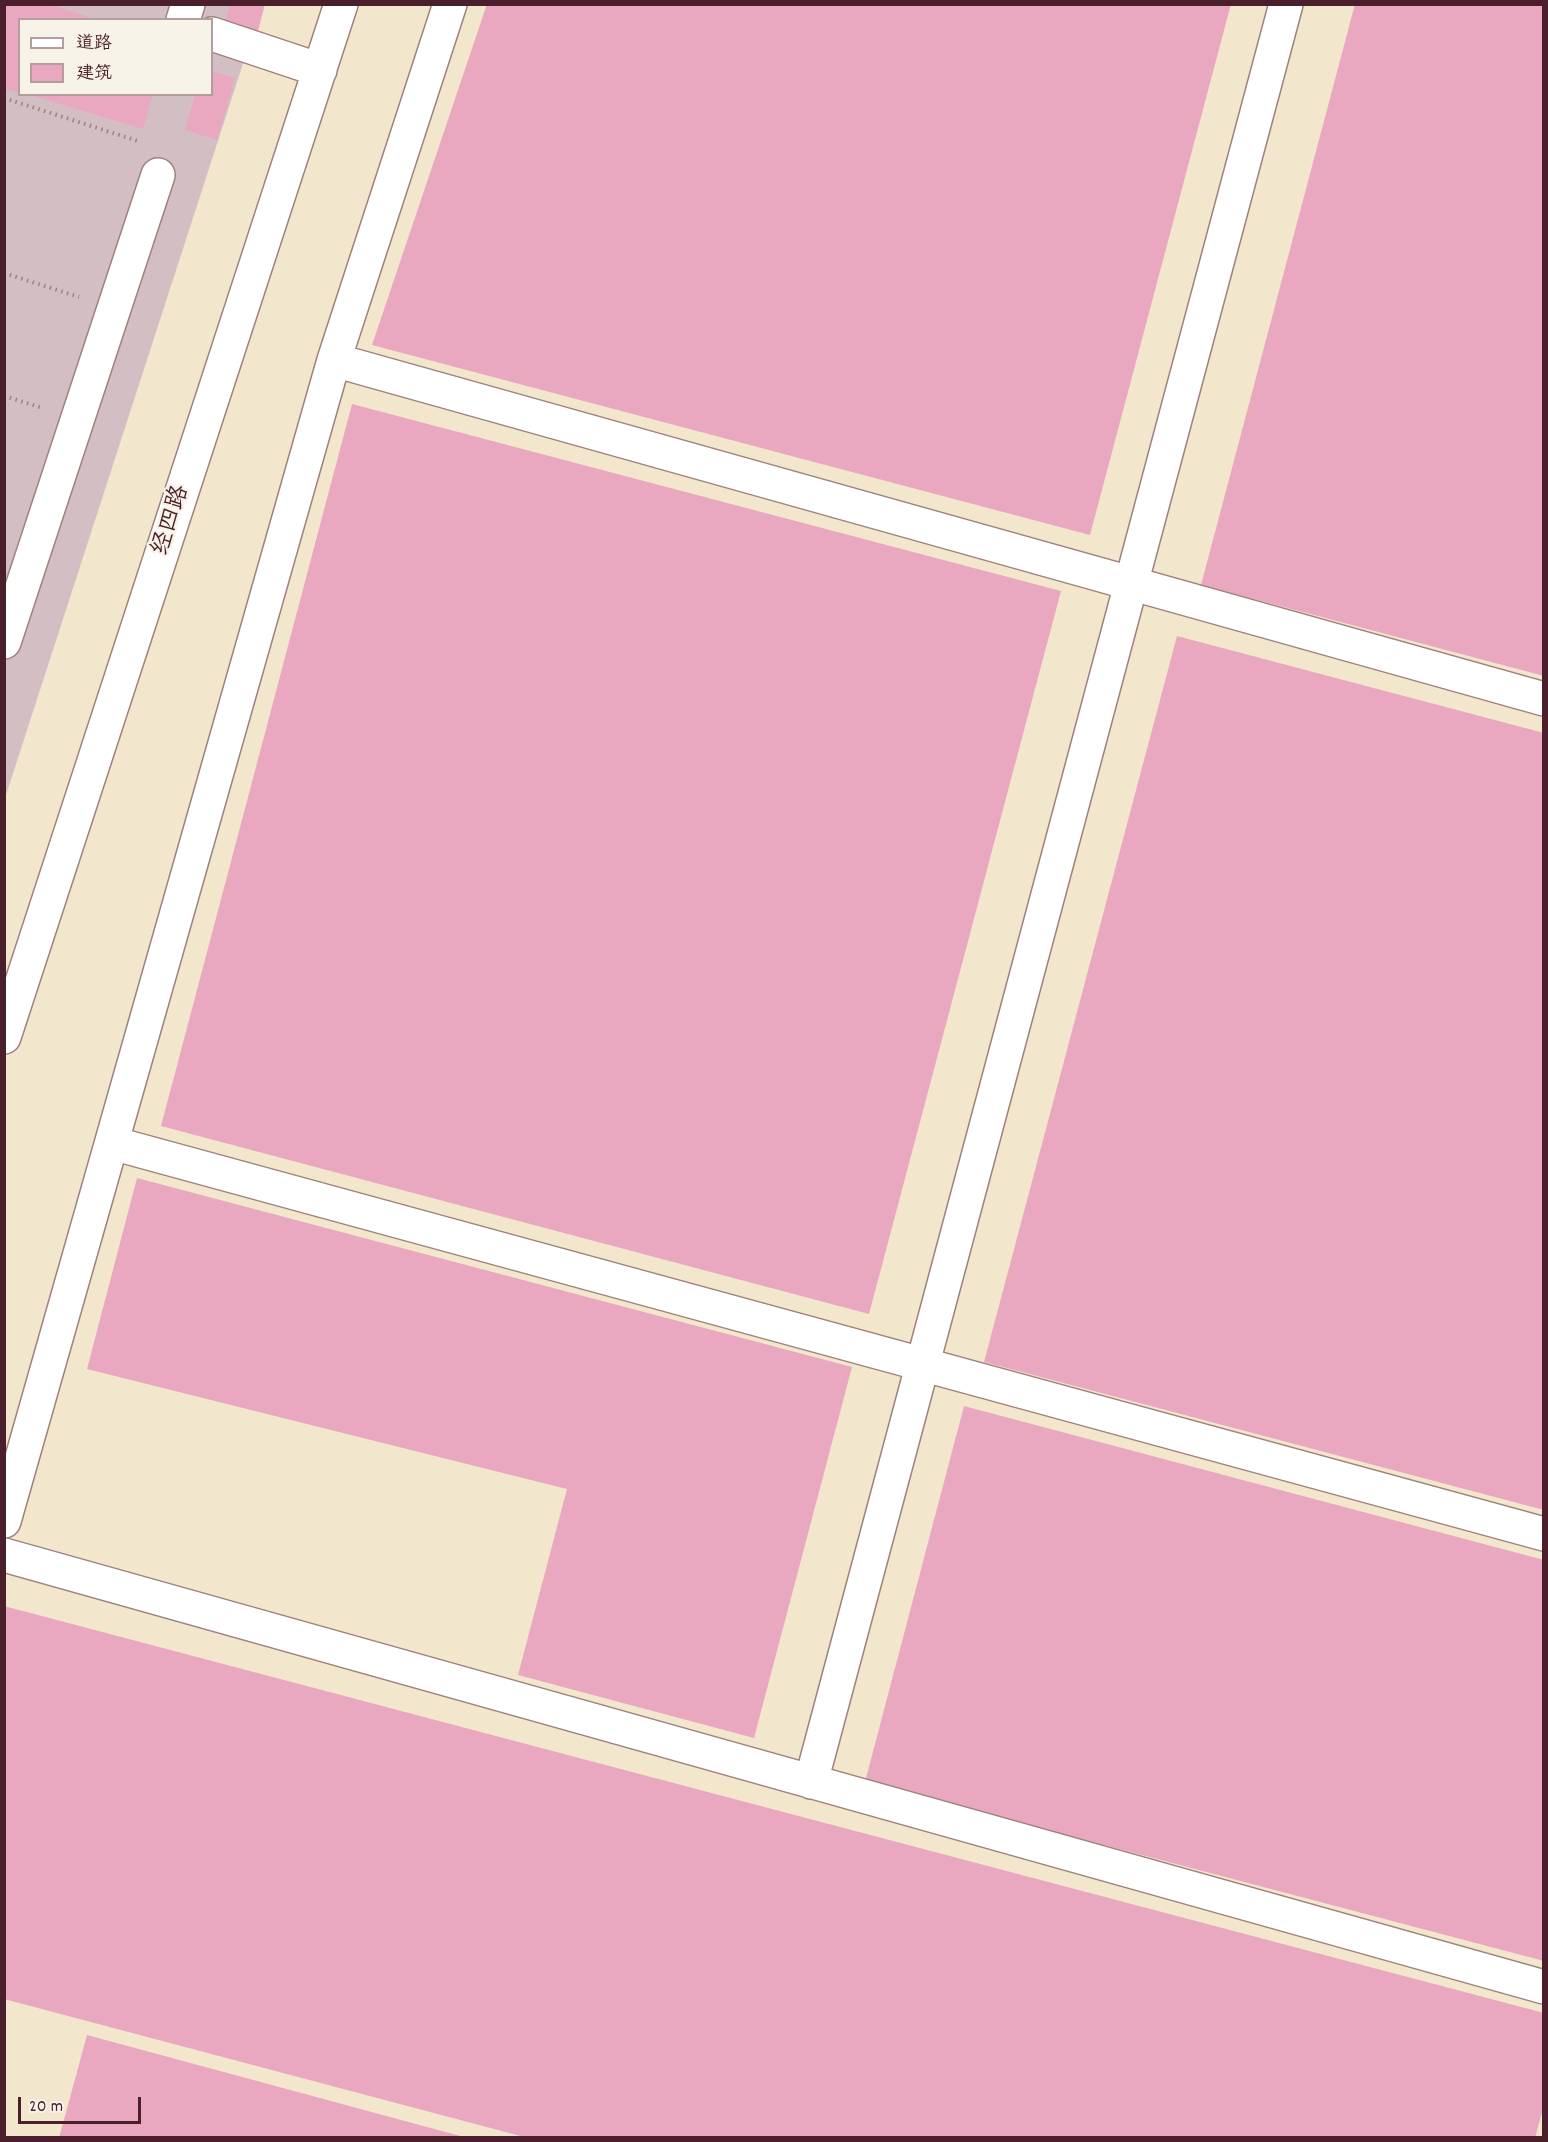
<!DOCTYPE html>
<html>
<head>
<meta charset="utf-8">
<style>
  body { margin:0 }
  #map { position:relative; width:1548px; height:2142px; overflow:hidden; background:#f2e6cd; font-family:Dekko,"LXGW WenKai TC",sans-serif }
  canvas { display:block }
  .frame { position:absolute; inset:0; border:6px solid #4a1f2b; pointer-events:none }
  .legend { position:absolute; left:18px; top:18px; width:195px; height:78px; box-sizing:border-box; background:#f7f3e8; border:2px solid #b29e9c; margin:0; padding:8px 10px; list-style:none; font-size:18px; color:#4a1f2b }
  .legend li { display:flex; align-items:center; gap:12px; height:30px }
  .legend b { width:30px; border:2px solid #b29e9c }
  .scale { position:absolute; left:18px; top:2097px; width:123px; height:27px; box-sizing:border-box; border:3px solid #4a1f2b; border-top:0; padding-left:8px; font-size:18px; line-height:21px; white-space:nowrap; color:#4a1f2b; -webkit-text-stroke:4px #f7f3e8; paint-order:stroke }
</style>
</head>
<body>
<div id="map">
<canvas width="1548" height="2142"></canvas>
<div class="frame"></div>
<ul class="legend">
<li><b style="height:8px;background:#fff"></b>道路</li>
<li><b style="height:16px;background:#eaa8c0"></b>建筑</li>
</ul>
<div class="scale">20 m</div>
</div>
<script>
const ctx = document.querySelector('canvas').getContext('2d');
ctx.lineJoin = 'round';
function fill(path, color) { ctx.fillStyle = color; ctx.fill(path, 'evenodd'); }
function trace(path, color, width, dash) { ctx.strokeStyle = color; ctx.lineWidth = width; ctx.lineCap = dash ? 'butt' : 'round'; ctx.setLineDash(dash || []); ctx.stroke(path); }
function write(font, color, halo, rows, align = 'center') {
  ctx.font = font + ' Dekko,"LXGW WenKai TC",sans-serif'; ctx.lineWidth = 5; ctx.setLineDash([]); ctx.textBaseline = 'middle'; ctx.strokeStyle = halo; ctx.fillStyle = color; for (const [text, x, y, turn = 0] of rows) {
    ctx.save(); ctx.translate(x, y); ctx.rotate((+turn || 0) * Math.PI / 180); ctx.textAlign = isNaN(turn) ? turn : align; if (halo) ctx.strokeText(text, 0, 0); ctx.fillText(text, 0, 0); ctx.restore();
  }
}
const industrial = new Path2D(`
  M5,5H262L5,798ZM20,20H212V94H20Z`);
const building = new Path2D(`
  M4,4H49L98,20H20V93L4,89Z
  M230,4H265L258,31L225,22Z
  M487,4H1231L1090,535L372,345Z
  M1355,4H1544V676L1201,585Z
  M212,72L235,78L217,140L185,130L195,94H212Z
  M27,94H153L143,129Z
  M352,404L1061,591L869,1314L161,1126Z
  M1177,636L1544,733V1510L984,1362Z
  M137,1178L852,1367L754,1738L518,1675L567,1489L87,1369Z
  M964,1406L1544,1560V1961L865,1782Z
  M4,1606L1544,2013V2105L1535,2138H528L4,1999Z
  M87,2035L464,2137V2138H59Z`);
const path = new Path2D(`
  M4,98L141,142
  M4,273L79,297
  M4,396L43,408`);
const minor = new Path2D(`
  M183,20L188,4
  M212,34L320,70
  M334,360L1544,699
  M4,642L158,175
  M4,1037L341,4
  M112,1143L1544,1534
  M4,1521L334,360L450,4
  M4,1555L1544,1987
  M811,1782L1286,4`);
const streetNames = [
  ["经四路",173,521,-72]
];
fill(industrial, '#d2bec3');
fill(building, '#eaa8c0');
trace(minor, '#9e827c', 36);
trace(path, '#9e827c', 4, [1.5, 4.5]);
trace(minor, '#fff', 33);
write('24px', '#4a1f2b', '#f7f3e8', streetNames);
</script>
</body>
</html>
